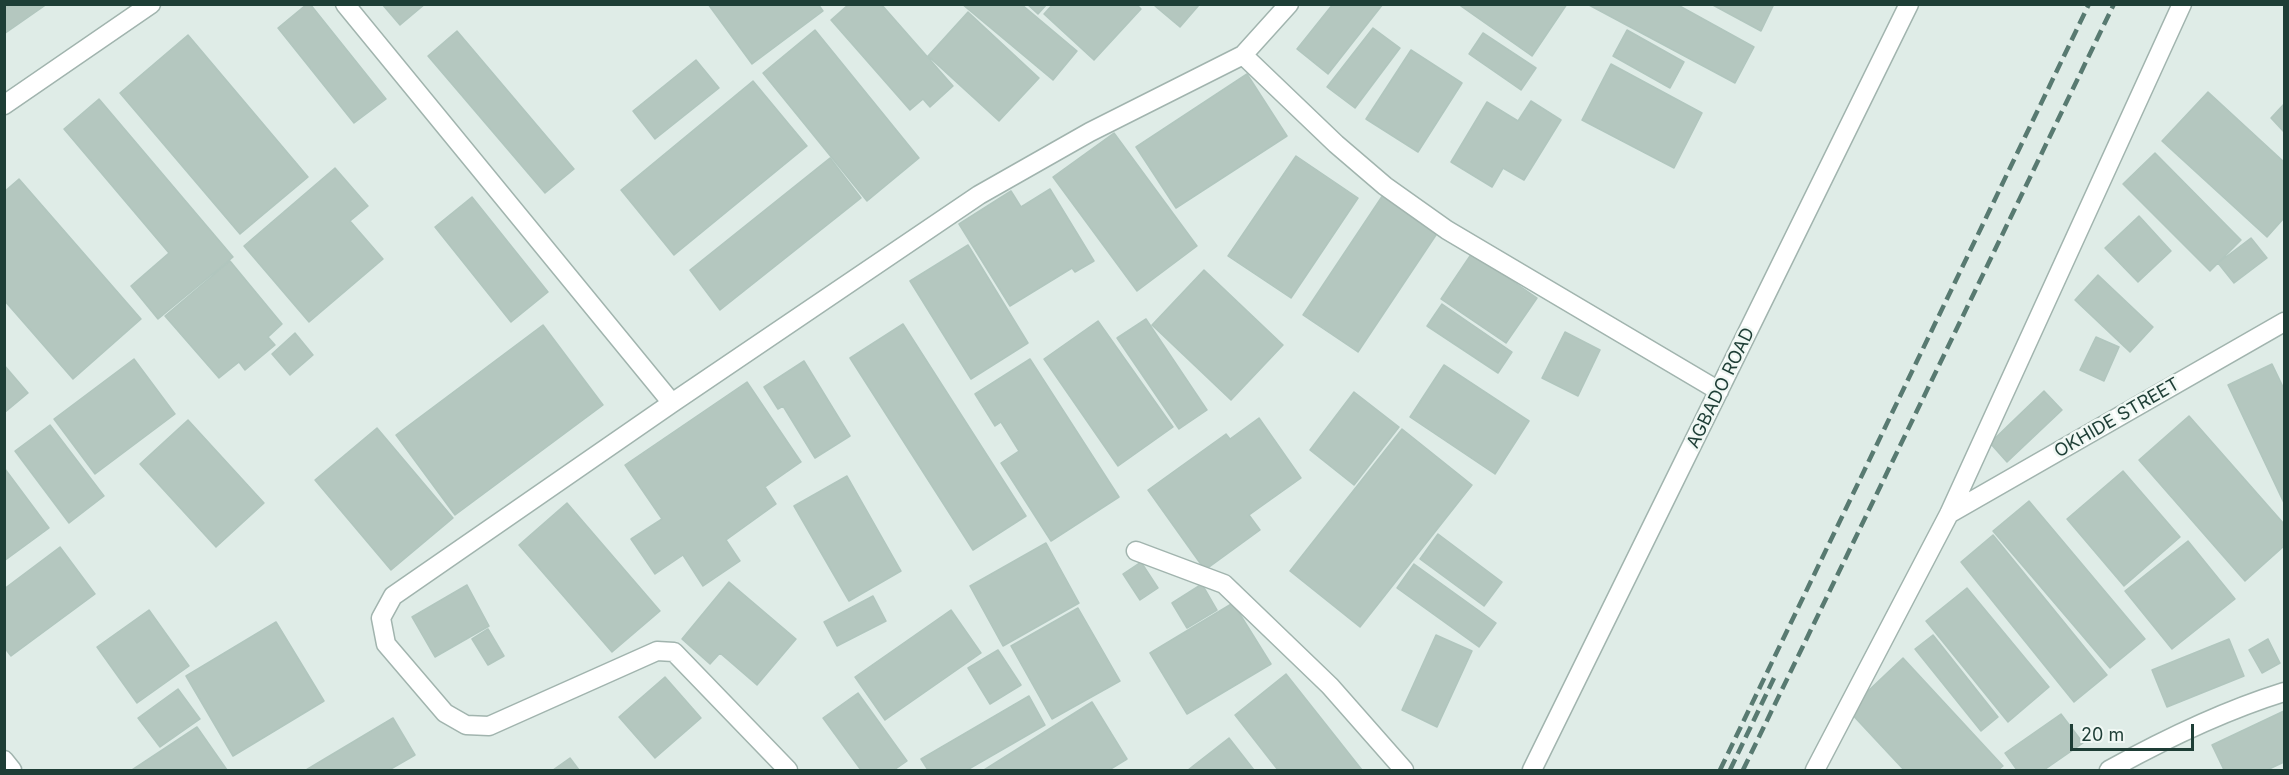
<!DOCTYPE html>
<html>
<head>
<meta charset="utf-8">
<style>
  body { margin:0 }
  #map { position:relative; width:2289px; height:775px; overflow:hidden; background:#dfece7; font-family:Inter,sans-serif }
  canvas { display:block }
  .frame { position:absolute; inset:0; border:6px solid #1e3e36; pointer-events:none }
  .scale { position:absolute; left:2070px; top:724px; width:124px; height:27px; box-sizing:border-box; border:3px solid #1e3e36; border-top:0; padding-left:8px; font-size:18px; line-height:21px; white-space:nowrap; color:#1e3e36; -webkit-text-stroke:4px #f0f8f4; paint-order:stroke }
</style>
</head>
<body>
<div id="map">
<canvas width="2289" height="775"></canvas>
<div class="frame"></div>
<div class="scale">20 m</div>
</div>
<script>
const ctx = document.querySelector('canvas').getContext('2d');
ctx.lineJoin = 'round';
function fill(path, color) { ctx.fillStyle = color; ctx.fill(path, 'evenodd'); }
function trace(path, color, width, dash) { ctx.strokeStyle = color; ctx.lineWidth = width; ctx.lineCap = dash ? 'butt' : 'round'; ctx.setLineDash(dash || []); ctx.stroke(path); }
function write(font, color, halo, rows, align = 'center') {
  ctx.font = font + ' Inter,sans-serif'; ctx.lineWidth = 5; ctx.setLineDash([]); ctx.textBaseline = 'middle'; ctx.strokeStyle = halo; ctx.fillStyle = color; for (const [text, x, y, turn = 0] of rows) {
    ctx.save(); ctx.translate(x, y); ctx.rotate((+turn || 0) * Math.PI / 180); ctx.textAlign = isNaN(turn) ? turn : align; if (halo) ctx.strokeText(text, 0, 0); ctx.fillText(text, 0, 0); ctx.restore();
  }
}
const building = new Path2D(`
  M4,4H47L4,34Z
  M307,4H310L386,99L354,123L278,28Z
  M382,4H425L400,25Z
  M708,4H818L823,11L752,64Z
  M849,4H881L953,86L930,107L923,99L910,110L831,20Z
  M962,4H1021L1077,51L1053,80Z
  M1027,4H1047L1038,14Z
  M1053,4H1136L1141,9L1094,60L1044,14Z
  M1156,4H1198L1199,5L1180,27L1155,6Z
  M1333,4H1383L1328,74L1297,49Z
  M1458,4H1567L1532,56Z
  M1676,4L1754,47L1735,83L1589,5Z
  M1711,4H1774L1761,31Z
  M968,12L1039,78L999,121L928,56Z
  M1373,28L1400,48L1355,108L1327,87Z
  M815,30L919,158L867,201L763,73Z
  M1627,30L1684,62L1670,88L1613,56Z
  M457,31L574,169L545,193L428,56Z
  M1483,33L1536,68L1521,90L1469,54Z
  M188,35L308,177L240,234L120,93Z
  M1411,50L1462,83L1418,152L1366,119Z
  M696,60L719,88L655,139L633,111Z
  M1611,64L1702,113L1674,168L1582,120Z
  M1247,74L1287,136L1176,208L1136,147Z
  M753,81L807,146L674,255L621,190Z
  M2208,92L2284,162V218L2267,237L2162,141Z
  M99,99L233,257L158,319L131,286L169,253L64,129Z
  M1531,101L1561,120L1524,180L1503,168L1492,187L1451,162L1487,102L1518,121Z
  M2284,104V132L2271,118Z
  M1114,133L1197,246L1137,291L1053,177Z
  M2155,153L2241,240L2210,271L2123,184Z
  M1296,156L1358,198L1291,298L1228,256Z
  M830,158L861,198L720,310L690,270Z
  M335,168L368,206L350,221L383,259L309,322L244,246Z
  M19,179L141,319L73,379L4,300V192Z
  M1050,189L1094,261L1075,272L1072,268L1010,306L959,224L1011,191L1021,207Z
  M1383,195L1438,232L1358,352L1303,315Z
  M472,197L548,292L511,322L435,227Z
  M2139,216L2171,251L2138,282L2105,248Z
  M2251,238L2267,258L2234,283L2218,263Z
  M968,245L1028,343L971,379L910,281Z
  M1472,253L1537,298L1506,343L1441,299Z
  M230,261L282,324L268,337L275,345L245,370L239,362L219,378L165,316Z
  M1204,270L1283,345L1231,400L1152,325Z
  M2098,275L2153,327L2130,352L2075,300Z
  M1442,304L1512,352L1498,373L1427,326Z
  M1146,319L1207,410L1179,429L1117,338Z
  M1098,321L1173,427L1118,466L1044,359Z
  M903,324L1026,516L973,550L850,358Z
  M543,325L603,405L455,515L396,435Z
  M1565,332L1600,350L1578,396L1542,378Z
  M295,333L313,355L290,375L272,354Z
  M2096,337L2119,347L2104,381L2080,370Z
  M134,359L175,414L95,474L54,419Z
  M1030,359L1119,497L1051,541L1001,463L1019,451L1001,422L995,426L975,394Z
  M804,361L850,436L815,458L783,406L778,409L764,387Z
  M2272,364L2284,389V503L2228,385Z
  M4,365L28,393L4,413Z
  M1444,365L1529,421L1495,474L1410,417Z
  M747,382L801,462L765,487L776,504L726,540L740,561L703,586L683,555L655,574L631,539L662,519L625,465Z
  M2044,391L2062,410L2007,462L1990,443Z
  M1354,392L1399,427L1354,485L1310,450Z
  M2189,416L2284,524V546L2245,581L2139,460Z
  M1259,418L1301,478L1249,515L1260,530L1205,570L1148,490L1226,434L1230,439Z
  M188,420L264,503L216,547L140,464Z
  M50,425L104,496L69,523L15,451Z
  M377,428L453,518L391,570L315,480Z
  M1402,429L1472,485L1360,627L1290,571Z
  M5,469L49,528L4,561V470Z
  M2123,471L2180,537L2124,586L2067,519Z
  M847,476L901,571L849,601L794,506Z
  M2029,501L2145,639L2110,668L1993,531Z
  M567,503L660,611L612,652L519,545Z
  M1438,534L1502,582L1484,606L1420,559Z
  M1993,535L2107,675L2074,702L1961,562Z
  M2188,541L2235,599L2172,649L2125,591Z
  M1046,543L1079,603L1003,646L970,586Z
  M60,547L95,594L11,656L4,647V589Z
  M1141,562L1158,588L1140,600L1123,574Z
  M1414,564L1496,623L1479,647L1397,588Z
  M729,582L796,639L757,685L720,653L710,664L682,639Z
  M1202,584L1217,610L1187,628L1172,603Z
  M467,585L489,626L435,657L412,617Z
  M1967,588L2049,687L2008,722L1926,621Z
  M873,596L886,621L837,646L824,622Z
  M1233,603L1271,664L1187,714L1150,653Z
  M1078,608L1120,681L1052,719L1011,646Z
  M149,610L189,666L137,703L97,647Z
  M951,610L981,653L885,720L855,677Z
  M276,622L324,701L233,756L186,676Z
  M488,629L504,656L488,665L472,639Z
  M1436,635L1472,651L1437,727L1402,710Z
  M1933,635L1998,717L1981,731L1915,649Z
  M2229,639L2244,676L2167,707L2152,670Z
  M2268,639L2280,663L2262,673L2249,650Z
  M998,650L1021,685L990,704L968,668Z
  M1903,658L2003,766L1998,770H1904L1848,710Z
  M1286,674L1362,770H1278L1235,715Z
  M665,677L701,718L655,758L619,717Z
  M178,689L200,719L160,747L138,718Z
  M858,693L907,761L894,770H861L823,718Z
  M1029,696L1045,725L967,770H928L921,759Z
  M1092,702L1127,759L1109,770H984Z
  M2284,711V762L2267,770H2224L2212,745Z
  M2061,714L2083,743L2044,770H2017L2005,753Z
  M393,718L415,755L389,770H306Z
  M197,727L227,770H132Z
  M1229,738L1254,770H1188Z
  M570,758L579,770H553Z`);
const street = new Path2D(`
  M345,4L672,403
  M1243,55L1336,144L1385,186L1447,230L1719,391
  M4,105L151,4
  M1949,514L2284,322
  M1136,551L1224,584L1330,686L1404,770
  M4,760L12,770
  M788,770L674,652L657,651L489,726L466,725L445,713L386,644L381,618L393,596L672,403L979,195L1090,132L1243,55L1289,4
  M1532,770L1909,4
  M1815,770L1949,514L2182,4
  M2109,770C2165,739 2223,711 2284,692`);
const rail = new Path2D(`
  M1720,770L2089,4
  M1730,770L1774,678
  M1743,770L2114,4`);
const streetNames = [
  ["AGBADO ROAD",1721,388,-64],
  ["OKHIDE STREET",2117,418,-30]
];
fill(building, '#b4c7bf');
trace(building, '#b1c6be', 1.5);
trace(street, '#a1b4ae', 21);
trace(street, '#fff', 18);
trace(rail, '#587a71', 4.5, [12, 6]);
write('18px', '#1e3e36', '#f0f8f4', streetNames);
</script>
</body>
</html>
